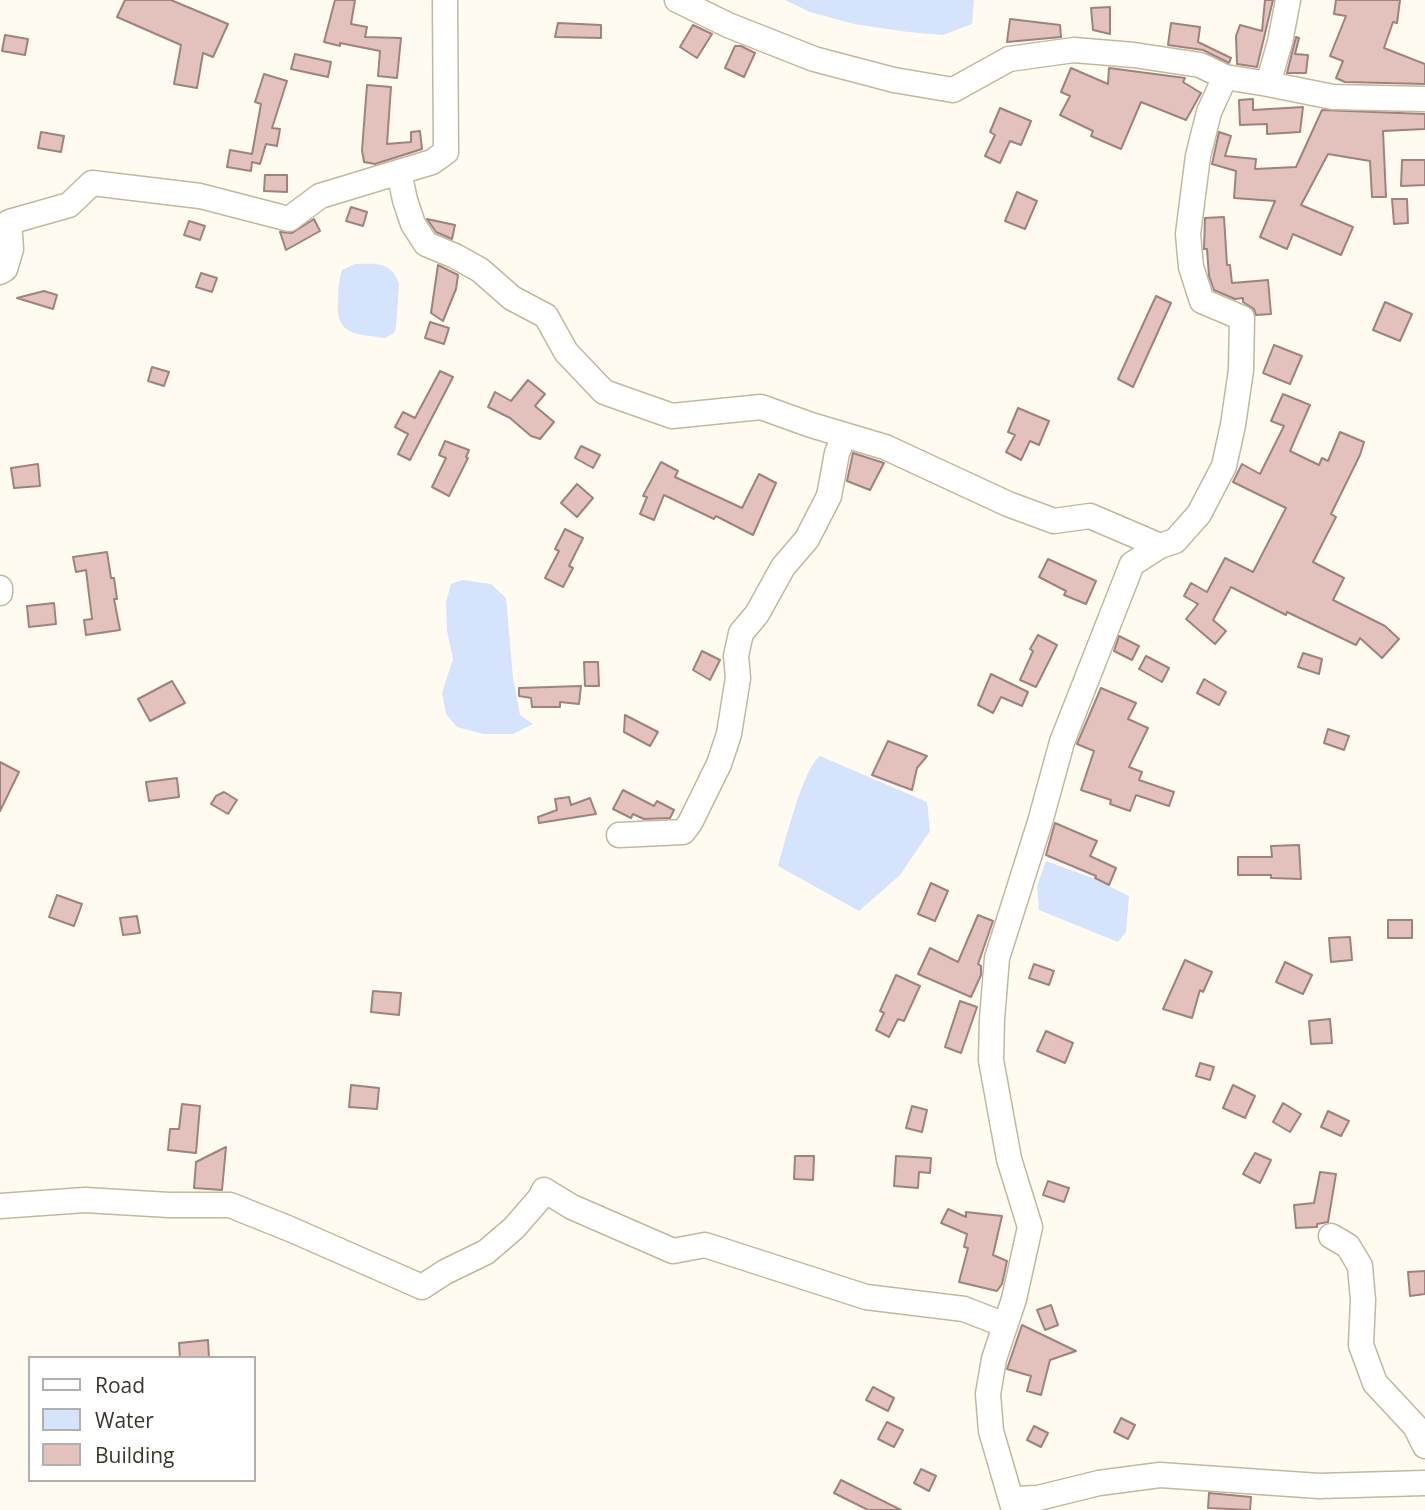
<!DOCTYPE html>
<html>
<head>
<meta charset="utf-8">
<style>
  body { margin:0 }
  #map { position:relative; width:1425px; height:1510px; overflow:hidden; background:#fffbf0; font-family:"Open Sans",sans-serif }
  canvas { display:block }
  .legend { position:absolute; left:28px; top:1356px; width:228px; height:126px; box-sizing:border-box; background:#fff; border:2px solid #b1afab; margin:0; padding:9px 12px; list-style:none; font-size:21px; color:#3b372c }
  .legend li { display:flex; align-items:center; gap:14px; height:35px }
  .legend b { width:35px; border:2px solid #b1afab }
</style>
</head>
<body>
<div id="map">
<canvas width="1425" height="1510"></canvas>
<ul class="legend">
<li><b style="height:9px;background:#fff"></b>Road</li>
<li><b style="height:19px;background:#d5e3fc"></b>Water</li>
<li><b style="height:19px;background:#e3c2bd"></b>Building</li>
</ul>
</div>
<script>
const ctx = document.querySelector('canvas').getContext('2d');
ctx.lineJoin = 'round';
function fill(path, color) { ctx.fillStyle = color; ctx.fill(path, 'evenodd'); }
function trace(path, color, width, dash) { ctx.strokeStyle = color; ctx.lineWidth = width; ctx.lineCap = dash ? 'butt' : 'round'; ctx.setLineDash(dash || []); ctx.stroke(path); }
const water = new Path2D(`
  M785,0H974L972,24L943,35L908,32L854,24L810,12Z
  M355,264C375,264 392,261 399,284L396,328L394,333L385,338C354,333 335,337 338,298C338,288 339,280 342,270Z
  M462,580L491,584L506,598L513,678L520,715L533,724L513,734H484L457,727L446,714L442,693L453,659L447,631L446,602L451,584Z
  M820,756L927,802L930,831L900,875L859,911L778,866C785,843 803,768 820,756Z
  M1046,861L1090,877L1129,896L1126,932L1118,942L1039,910L1037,886Z`);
const building = new Path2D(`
  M125,0H171L228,24L213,57L203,53L197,88L174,84L181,45L117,17Z
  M335,0H355L351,24L367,27L365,37L401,38L397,78L378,76L380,51L340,43V46L324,42Z
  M1265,0H1273L1257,67L1237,64L1236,36L1240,25L1262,31Z
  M1336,0H1400L1397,23L1393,22L1384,48L1425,64V84L1345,82L1336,78L1343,61L1330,56L1346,16L1334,14Z
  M1110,7V34L1093,30L1091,8Z
  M1010,19L1060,25L1061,37L1007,42Z
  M558,23L601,25V38L555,37Z
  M1171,23L1200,27L1198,42L1231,58L1229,63L1203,50L1168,45Z
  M693,25L712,34L697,58L680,47Z
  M5,35L28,39L25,55L2,51Z
  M1296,37L1299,38L1295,54L1308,55L1306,73H1287Z
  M735,46H741L755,53L744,77L725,68Z
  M295,54L331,62L328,77L291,69Z
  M1071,68L1108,84L1109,68L1185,78L1183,82L1201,93L1186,120L1141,102L1121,149L1091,136L1093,131L1060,115L1070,96L1061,92Z
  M264,74L287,81L272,128L280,129L277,146L266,144L260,164L252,162L251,171L227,167L230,150L252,154L261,104L255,102Z
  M367,85L391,87L387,144L411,142V132L420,131L422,149L375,164L364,162L362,150Z
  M1253,99V110L1303,107L1300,132L1267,134V124L1240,125L1239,100Z
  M1000,108L1031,121L1021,145L1010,141L1000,163L985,156L995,135L990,132Z
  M1322,110L1425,114V129L1383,131L1386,197H1372L1370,161L1328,154L1301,205L1353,227L1341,255L1293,234L1287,249L1260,237L1275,201L1234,198L1236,171L1212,164L1219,132L1231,136L1225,156L1256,159L1255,169L1296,167Z
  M41,132L64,136L61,152L38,148Z
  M1402,160H1425V185L1401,186Z
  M265,175H287V192L264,191Z
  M1017,192L1037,201L1025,229L1005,221Z
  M1392,199H1407L1408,223L1394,224Z
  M351,207L367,212L363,226L346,221Z
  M1224,217L1227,265H1230L1232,283L1268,280L1271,314L1256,315L1254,309L1243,302V298L1235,299L1214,290L1209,276L1207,249H1204L1205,218Z
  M314,219L320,231L286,250L280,232L292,233Z
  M427,219L455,225L452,239L436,232Z
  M189,221L205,226L200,240L184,235Z
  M438,265L458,275L456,289L443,321L431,313Z
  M201,273L217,278L212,292L196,287Z
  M44,291L57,295L53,309L17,298Z
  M1156,296L1171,303L1133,387L1118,379Z
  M1385,302L1412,314L1400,341L1373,330Z
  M430,322L449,328L444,344L425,338Z
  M1274,345L1302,356L1290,384L1263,373Z
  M152,367L169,372L164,386L148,381Z
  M440,371L453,377L410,460L398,454L408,434L395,427L403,412L415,418Z
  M528,380L545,394L535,406L554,422L540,439L531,436L510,418L488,407L495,392L511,401Z
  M1283,394L1310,405L1290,451L1319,465L1322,458L1328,461L1340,432L1364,442L1360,455L1331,514L1336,517L1313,562L1344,578L1333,600L1385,626L1399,639L1382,658L1360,638L1356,645L1287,612L1286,615L1231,587L1213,620L1226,631L1215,644L1186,619L1198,604L1184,596L1191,583L1207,592L1225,558L1253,572L1286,508L1233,482L1242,464L1260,474L1284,426L1271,421Z
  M1018,408L1049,421L1039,445L1030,441L1021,460L1006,452L1015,435L1008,432Z
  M445,441L469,450L466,457L468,458L449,496L432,487L446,458L439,455Z
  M581,446L600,455L593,468L575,458Z
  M853,453L884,463L870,490L847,481Z
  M661,462L678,471L675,477L742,508L759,474L776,483L753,535L716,516L714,519L664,495L654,520L640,514L647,497L643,496Z
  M38,464L40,486L14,488L11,468Z
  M577,484L593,498L577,517L561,503Z
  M565,529L583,538L569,566L573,568L563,587L545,578L559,551L555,549Z
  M107,552L111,578H114L117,599H114L120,630L86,635L84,620L92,619L86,570L76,572L73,557Z
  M1048,559L1096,581L1086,604L1064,595L1066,591L1039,577Z
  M54,603L56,624L29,627L27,606Z
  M1038,635L1057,645L1036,687L1020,680L1033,651L1030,649Z
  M1119,636L1139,646L1132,660L1114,651Z
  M702,651L720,660L710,680L693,670Z
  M1303,653L1322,659L1319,674L1298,667Z
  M1146,656L1169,668L1162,682L1139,669Z
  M584,662H598L599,686H585Z
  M991,674L1028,692L1022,706L1001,697L993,713L978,705Z
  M1204,679L1226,692L1219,705L1197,693Z
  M172,681L185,703L150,721L138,699Z
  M581,686L579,704L560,702V707H532L531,698L519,696V688Z
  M1101,688L1136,703L1128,719L1148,728L1129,767L1142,772L1139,780L1174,792L1169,806L1136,795L1130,811L1110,804L1111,800L1081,790L1094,751L1077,744Z
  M625,715L658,732L650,746L624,732Z
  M1328,729L1349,736L1344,750L1324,743Z
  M888,741L927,756L917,768L912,790L872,775Z
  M0,762L19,772L0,811Z
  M177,778L179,797L149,801L146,782Z
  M623,790L654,806L657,801L674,810L670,818L644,819L633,814L631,818L613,809Z
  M224,792L237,800L228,814L211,804L216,796Z
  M569,797L571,805L590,798L596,814L539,823L538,817L557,810L555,799Z
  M1055,823L1097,841L1090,856L1116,868L1109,885L1095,878L1096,876L1046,855Z
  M1299,845L1301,879L1271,878V875H1238V857H1272L1271,846Z
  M931,883L948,891L935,921L918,914Z
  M57,895L82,904L74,926L49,917Z
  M978,915L993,921L978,964L981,966V975L971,997L918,974L930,948L958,962Z
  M137,916L140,933L123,935L120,918Z
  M1388,920H1412V938H1388Z
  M1350,937L1352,960L1331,962L1329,938Z
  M1185,960L1212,972L1203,992L1200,990L1192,1018L1163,1009Z
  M1285,962L1312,975L1303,994L1276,982Z
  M1034,964L1054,971L1049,985L1029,978Z
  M896,975L920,986L904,1021L898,1019L889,1037L876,1030L884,1013L880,1011Z
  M373,991L401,993L399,1015L371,1012Z
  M960,1001L977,1007L961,1053L945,1047Z
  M1330,1019L1332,1043L1311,1044L1309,1021Z
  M1046,1031L1073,1043L1065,1063L1037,1051Z
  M1200,1063L1214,1067L1210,1080L1196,1076Z
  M351,1085L379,1088L377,1109L349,1107Z
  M1233,1085L1255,1096L1245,1118L1223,1108Z
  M1283,1103L1301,1114L1290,1132L1273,1122Z
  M182,1104L200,1106L196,1153L168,1150L170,1129H179Z
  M912,1106L927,1110L922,1132L906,1128Z
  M1328,1111L1349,1121L1341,1136L1321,1127Z
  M226,1147L222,1190L194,1188L196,1162Z
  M1255,1153L1271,1160L1260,1183L1243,1174Z
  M795,1156H814L813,1180L794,1179Z
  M896,1156L931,1158L930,1173L919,1172L918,1188L894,1186Z
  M1320,1172L1336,1174L1328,1222L1317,1224V1227L1296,1228L1294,1205L1314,1203Z
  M1048,1181L1069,1188L1064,1202L1043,1195Z
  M948,1209L966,1217V1212L1002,1216L993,1255L1007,1261L1002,1284L997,1291L959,1282L968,1248L964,1247L967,1234L941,1223Z
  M1425,1271V1294L1410,1296L1408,1272Z
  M1051,1305L1058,1325L1045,1330L1037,1310Z
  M1022,1325L1076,1351L1050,1360L1041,1395L1027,1391L1031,1376L1007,1369Z
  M208,1340L209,1358H180L179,1343Z
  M873,1387L894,1398L888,1411L866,1400Z
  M1121,1418L1135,1425L1128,1439L1114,1432Z
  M887,1422L903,1430L894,1447L878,1439Z
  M1034,1426L1048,1433L1041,1447L1027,1440Z
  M921,1469L936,1476L929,1491L914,1483Z
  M841,1480L901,1510H868L834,1493Z
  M1209,1493L1251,1497L1250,1510L1208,1508Z`);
const minor = new Path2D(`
  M677,0L728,25L814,59L894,80L953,90L1009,59L1074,50L1134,55L1200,65L1225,77L1268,84L1280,42L1288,0
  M1268,84L1333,97L1425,99
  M399,172L405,200L413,224L426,244L455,256L480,270L512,298L546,316L566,352L604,392L672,416L761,407L811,425L885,447L1008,504L1054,521L1090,516L1160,546
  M0,272L5,269L11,249L9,222L69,205L92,183L200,196L289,219L320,196L432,162L446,152L445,0
  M0,588V593
  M619,835L683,832L690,823L719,764L729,734L738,678L736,656L741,633L757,614L783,567L807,539L829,496L837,453L845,435
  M0,1206L85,1200L169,1205H230L290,1229L422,1287L445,1272L486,1252L514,1228L540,1198L544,1190L572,1207L673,1251L705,1245L866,1297L964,1309L1005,1325
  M1331,1236L1348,1246L1360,1266L1363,1300L1361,1345L1375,1383L1415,1426L1425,1446
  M1011,1499L1038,1498L1099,1483L1160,1475L1319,1486L1425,1483
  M1014,1510L991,1431L988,1394L994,1359L1014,1299L1030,1227L1009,1159L991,1060L992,1019L997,958L1040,822L1062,742L1132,564L1160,546L1175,541L1199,514L1224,466L1233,425L1241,370L1242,318L1202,301L1191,267L1188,234L1198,156L1209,112L1225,77`);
fill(water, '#d5e3fc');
fill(building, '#e3c2bd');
trace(building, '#a0827d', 2);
trace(minor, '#c1b89d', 27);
trace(minor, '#fff', 24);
</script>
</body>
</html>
